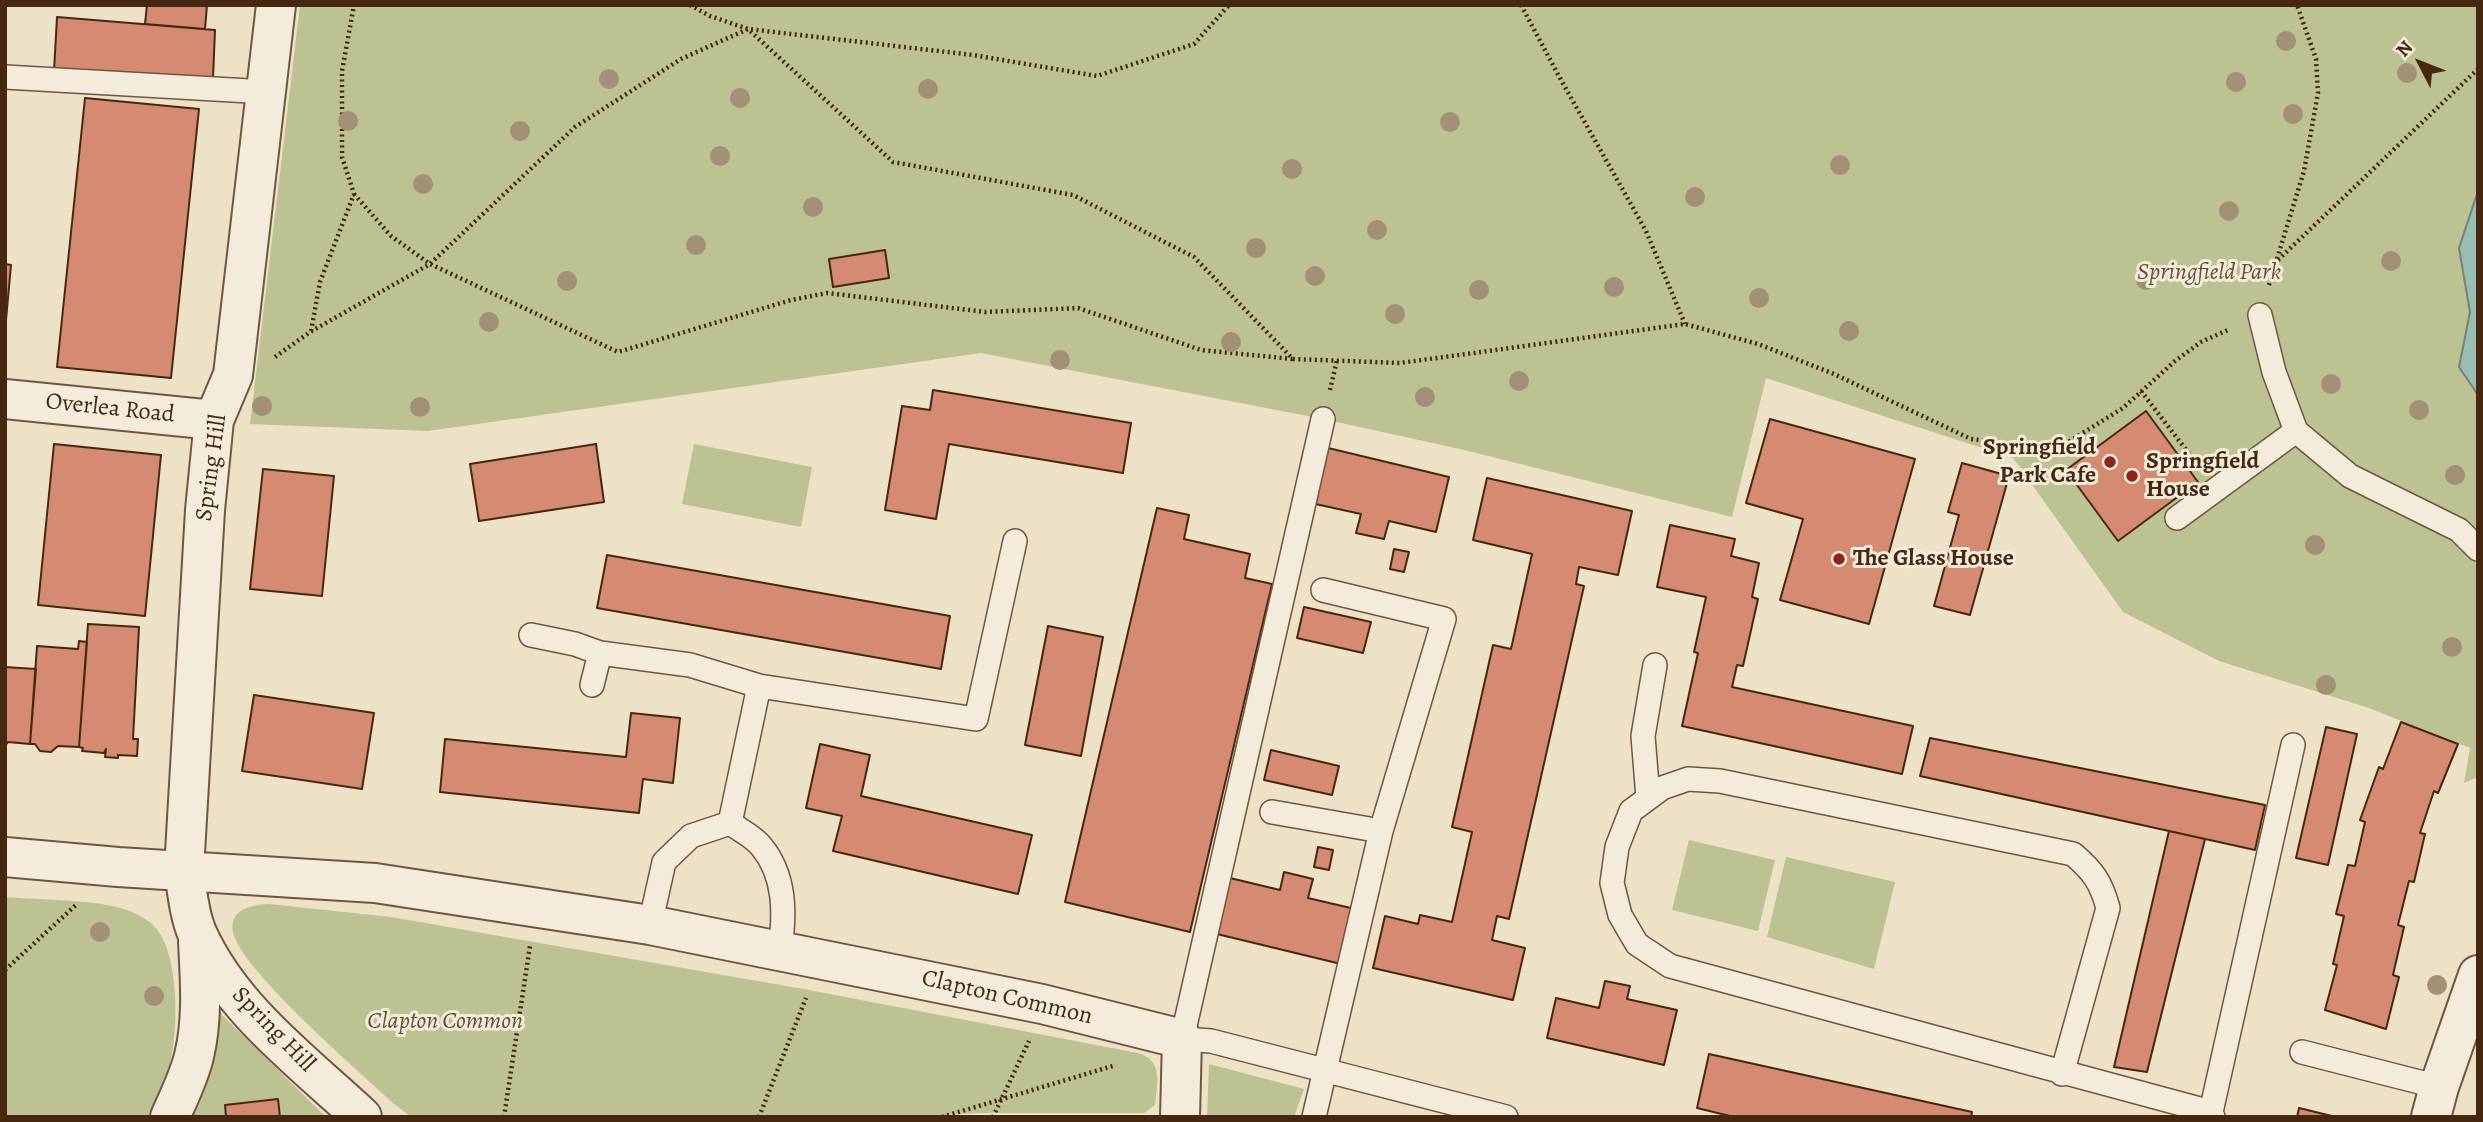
<!DOCTYPE html>
<html>
<head>
<meta charset="utf-8">
<style>
  body { margin:0 }
  #map { position:relative; width:2483px; height:1122px; overflow:hidden; background:#eee2c6; font-family:Alegreya,serif }
  canvas { display:block }
  .frame { position:absolute; inset:0; border:7px solid #462811; pointer-events:none }
  .north { position:absolute; left:2385px; top:28px; width:70px; height:70px; -webkit-text-stroke:5px #f4ecda; paint-order:stroke; rotate:312deg; font-size:19px; font-weight:700; line-height:28px; text-align:center; color:#462811 }
  .north::after { content:''; display:block; margin:auto; width:24px; height:32px; background:#462811; clip-path:polygon(50% 0,100% 100%,50% 72%,0 100%) }
</style>
</head>
<body>
<div id="map">
<canvas width="2483" height="1122"></canvas>
<div class="frame"></div>
<div class="north">N</div>
</div>
<script>
const ctx = document.querySelector('canvas').getContext('2d');
ctx.lineJoin = 'round';
function fill(path, color) { ctx.fillStyle = color; ctx.fill(path, 'evenodd'); }
function trace(path, color, width, dash) { ctx.strokeStyle = color; ctx.lineWidth = width; ctx.lineCap = dash ? 'butt' : 'round'; ctx.setLineDash(dash || []); ctx.stroke(path); }
function write(font, color, halo, rows, align = 'center') {
  ctx.font = font + ' Alegreya,serif'; ctx.lineWidth = 6; ctx.setLineDash([]); ctx.textBaseline = 'middle'; ctx.strokeStyle = halo; ctx.fillStyle = color; for (const [text, x, y, turn = 0] of rows) {
    ctx.save(); ctx.translate(x, y); ctx.rotate((+turn || 0) * Math.PI / 180); ctx.textAlign = isNaN(turn) ? turn : align; if (halo) ctx.strokeText(text, 0, 0); ctx.fillText(text, 0, 0); ctx.restore();
  }
}
const green = new Path2D(`
  M300,5H2478V777L2464,783L2470,748L2366,707L2219,661L2123,612L2013,458L1766,378L1732,517L1460,449L1323,419L981,353L428,431L250,424Z
  M694,444L812,467L801,527L682,504Z
  M1689,840L1775,860L1758,931L1672,910Z
  M1786,857L1895,882L1874,969L1767,937Z
  M5,897C40,900 102,899 132,912C140,916 149,920 155,927C177,951 178,1015 173,1046C170,1071 160,1094 150,1117H5Z
  M269,904L391,917L809,990L1138,1053C1164,1060 1157,1085 1155,1105L1144,1113H977L915,1117H411L393,1103C361,1073 240,969 233,932C229,909 251,905 269,904Z
  M217,1013H220L326,1117H188Z
  M1209,1064L1304,1089L1294,1117H1207Z`);
const water = new Path2D(`
  M2478,191V395L2459,367L2470,312L2459,248Z`);
const building = new Path2D(`
  M147,5H207L205,29L145,24Z
  M57,17L215,30L213,78L54,71Z
  M85,98L199,109L171,378L57,367Z
  M885,250L889,278L833,287L829,259Z
  M5,264L11,265L6,320H5Z
  M933,390L1131,423L1123,473L949,444L936,519L885,510L902,406L930,410Z
  M2146,411L2198,482L2118,541L2066,470Z
  M1770,419L1915,459L1869,624L1780,600L1803,519L1746,503Z
  M54,444L161,455L145,616L38,605Z
  M596,444L604,502L479,521L470,464Z
  M1324,447L1449,477L1436,532L1389,521L1384,539L1356,533L1361,514L1311,503Z
  M1962,463L2009,476L1970,615L1934,606L1959,515L1948,512Z
  M263,469L334,476L322,596L250,589Z
  M1487,478L1632,511L1618,575L1579,567L1576,584L1584,586L1509,919L1497,916L1492,940L1525,948L1513,1000L1373,968L1385,916L1418,924L1420,915L1452,922L1472,832L1452,827L1493,645L1511,649L1532,554L1473,540Z
  M1157,508L1189,515L1184,539L1250,554L1245,578L1272,584L1190,932L1065,902Z
  M1670,525L1735,539L1731,556L1759,563L1752,597L1758,599L1743,666L1737,665L1732,687L1913,726L1902,774L1682,726L1698,653L1694,652L1706,597L1657,587Z
  M1394,549L1409,552L1404,572L1390,569Z
  M607,555L950,616L941,669L597,608Z
  M1304,607L1371,622L1363,653L1297,638Z
  M88,624L139,627L133,739H138L137,756L118,755V758L105,757L106,749L104,753L82,751L83,748L79,747Z
  M1048,626L1103,637L1081,756L1025,745Z
  M79,641L87,642L79,747L58,746L51,752L40,751L35,744H30L37,646L78,649Z
  M5,667L36,669L30,744L8,742L5,746Z
  M254,695L374,713L362,789L242,771Z
  M631,713L680,718L673,783L643,779L639,813L440,792L445,739L626,757Z
  M2401,722L2458,744L2438,793L2434,791L2420,833L2425,834L2414,882L2409,881L2398,925L2404,927L2393,975L2399,977L2386,1029L2325,1010L2337,965L2333,964L2344,916L2336,914L2348,865L2355,866L2365,822L2360,820L2379,767L2383,769Z
  M2326,727L2357,734L2328,865L2296,858Z
  M1930,738L2265,805L2255,850L1920,776Z
  M820,744L870,755L861,796L1032,835L1018,894L833,851L842,816L806,808Z
  M1271,750L1339,766L1332,795L1264,780Z
  M2169,831L2205,839L2147,1072L2114,1067Z
  M1318,847L1333,850L1329,870L1314,867Z
  M1284,872L1313,879L1308,898L1355,909L1341,964L1217,934L1230,878L1280,890Z
  M1605,981L1630,986L1627,999L1677,1010L1664,1065L1547,1038L1556,998L1599,1008Z
  M1709,1054L1972,1112L1971,1117H1734L1697,1108Z
  M278,1099L280,1117H226L225,1105Z
  M2299,1108L2336,1117H2297Z`);
const path = new Path2D(`
  M690,5L710,16L748,29L973,55L1097,76L1194,44L1229,5
  M1521,5L1561,80L1646,231L1685,324
  M354,194L391,236L430,264L618,352L791,300L827,293L986,312L1078,308L1201,350L1293,359
  M2278,260L2478,69
  M2269,285L2304,171L2318,93L2316,59L2297,5
  M311,331L320,282L354,194L342,157V71L354,5
  M275,357L310,332L430,264L575,127L681,59L748,29L893,162L1073,195L1194,257L1293,359L1400,363L1685,324L1758,344L1834,374L1971,439L2016,444H2065L2123,408L2175,361L2201,342L2230,329
  M1330,390L1337,360
  M2141,391L2197,464
  M5,970L77,904
  M504,1117L530,946
  M759,1117L806,998
  M942,1117L1116,1065
  M993,1117L1029,1041`);
const service = new Path2D(`
  M5,77L267,92
  M2260,315L2274,372L2296,431L2350,476L2459,530L2478,549
  M1323,419L1182,1039L1211,1041L1506,1117
  M2177,518L2296,431
  M531,635L575,644L600,653L690,665L759,686
  M592,685L600,653
  M1648,798L1643,736L1655,665
  M1272,812L1381,831
  M730,823L759,686L976,719L1015,541
  M730,823C740,830 754,837 761,846C786,876 785,914 780,950
  M650,925L664,862L691,836L730,823
  M2302,1052L2439,1087
  M2062,1074L2108,908C2101,882 2093,871 2073,854L1720,781L1688,779L1662,788L1631,811L1617,847L1612,883L1620,915L1637,944L1670,966L2211,1112L2213,1117
  M2211,1112L2293,745
  M1314,1117L1381,831L1444,619L1323,590`);
const minor = new Path2D(`
  M276,5L233,375L214,420L205,510L184,870C187,891 189,914 197,933C231,1009 303,1062 362,1117
  M5,399L214,420
  M5,857L118,867L375,883L650,925L1042,1004L1182,1039L1180,1117
  M170,1117C179,1097 189,1077 194,1056C203,1019 200,980 198,942
  M2431,1117L2439,1087L2478,975`);
const trees = [
  [2286,41],
  [2407,73],
  [609,79],
  [2236,82],
  [928,89],
  [740,98],
  [2293,114],
  [348,121],
  [1450,122],
  [520,131],
  [720,156],
  [1840,165],
  [1292,169],
  [423,184],
  [1695,197],
  [813,207],
  [2229,211],
  [1377,230],
  [696,245],
  [1256,248],
  [2391,261],
  [1315,276],
  [2146,280],
  [567,281],
  [1614,287],
  [1479,290],
  [1759,298],
  [1395,314],
  [489,322],
  [1849,331],
  [1231,342],
  [1060,360],
  [1519,381],
  [2331,384],
  [1425,397],
  [262,406],
  [420,407],
  [2419,410],
  [2455,475],
  [2315,545],
  [2452,647],
  [2326,685],
  [100,932],
  [2437,985],
  [154,996]
];
const markers = [
  [2110,462,7,"#8f2418"],
  [2132,476,7,"#8f2418"],
  [1839,559,7,"#8f2418"]
];
const parkNames = [
  ["Springfield Park",2209,273],
  ["Clapton Common",445,1022]
];
const streetNames = [
  ["Overlea Road",110,409,6],
  ["Spring Hill",212,468,-82],
  ["Clapton Common",1007,998,13],
  ["Spring Hill",273,1030,46]
];
const poiNames = [
  ["Springfield",2096,448,"right"],
  ["Park Cafe",2096,476,"right"],
  ["Springfield",2146,462],
  ["House",2146,490],
  ["The Glass House",1853,559]
];
fill(green, '#bcc292');
fill(water, '#99beb2');
trace(water, '#788272', 2);
fill(building, '#d48b71');
trace(building, '#462811', 2);
trace(service, '#70563e', 26);
trace(minor, '#70563e', 42);
trace(path, '#462811', 4.5, [2, 3.5]);
trace(service, '#f4ecda', 23);
trace(minor, '#f4ecda', 38);
ctx.fillStyle = '#a29174';
for (const [x, y] of trees) { ctx.beginPath(); ctx.arc(x, y, 10, 0, 2 * Math.PI); ctx.fill(); }
for (const [x, y, r, color] of markers) { const dot = new Path2D(); dot.arc(x, y, r, 0, 2 * Math.PI); ctx.fillStyle = color; ctx.fill(dot); trace(dot, '#f4ecda', 2.5); }
write('italic 24px', '#644e31', '#f4ecda', parkNames);
write('24px', '#462811', '#f4ecda', streetNames);
write('bold 24px', '#462811', '#f4ecda', poiNames, 'left');
</script>
</body>
</html>
